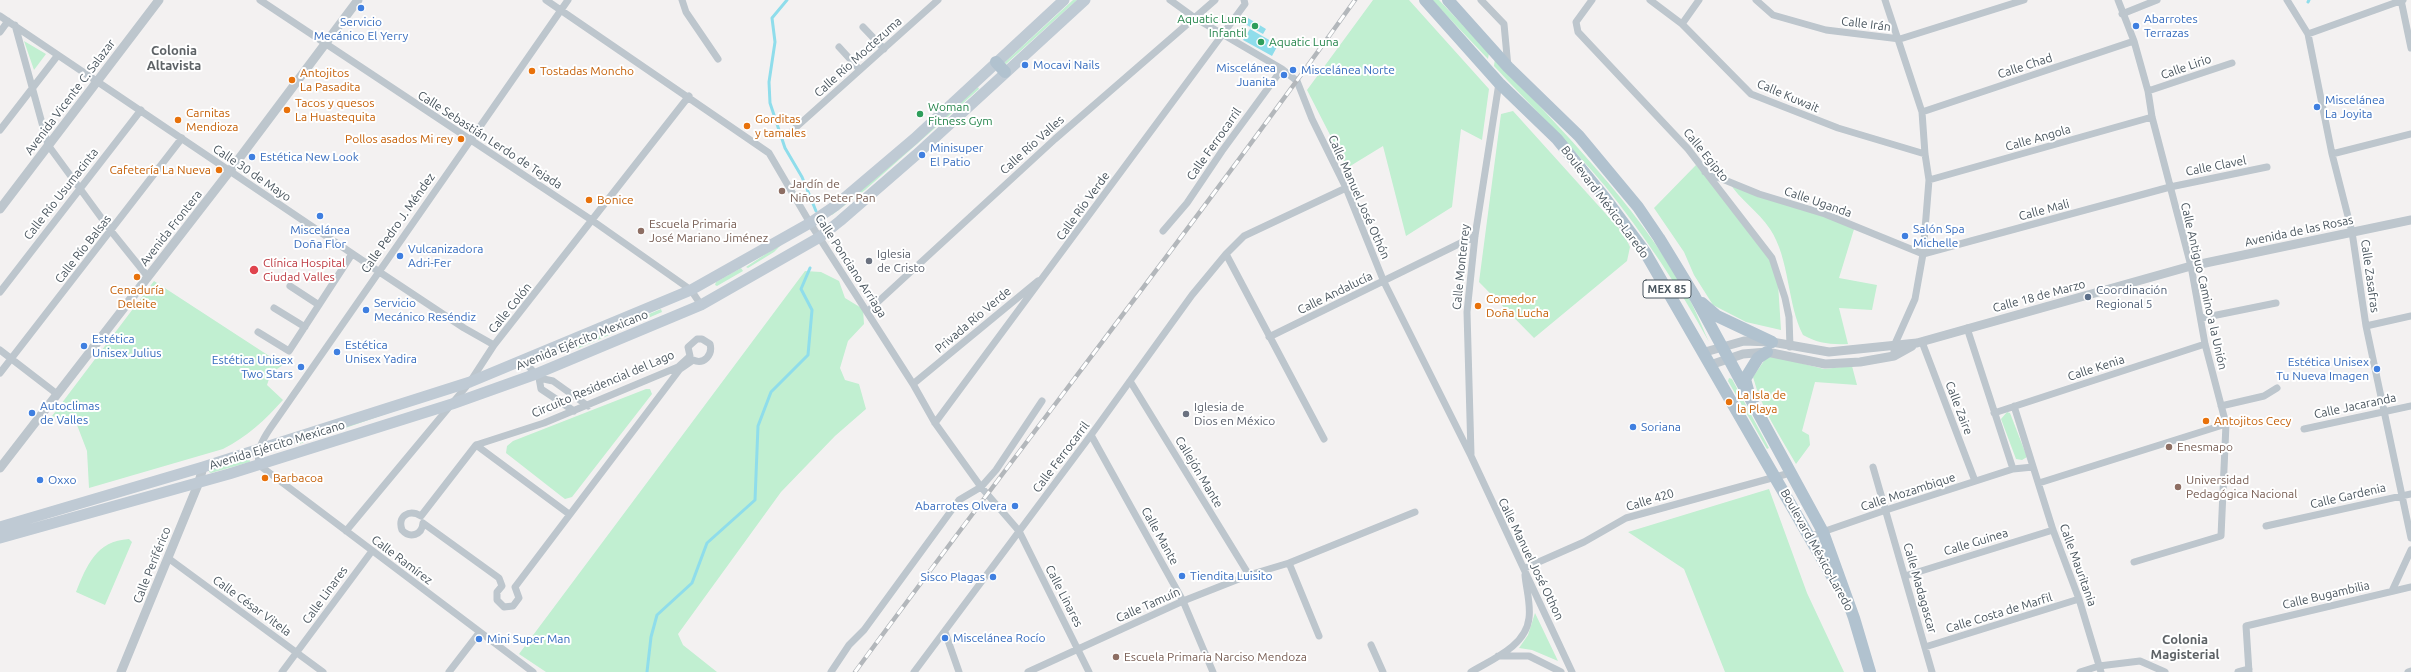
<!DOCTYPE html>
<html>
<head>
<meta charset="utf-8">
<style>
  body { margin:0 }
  canvas { display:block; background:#f3f1f1 }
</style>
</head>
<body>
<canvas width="2411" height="672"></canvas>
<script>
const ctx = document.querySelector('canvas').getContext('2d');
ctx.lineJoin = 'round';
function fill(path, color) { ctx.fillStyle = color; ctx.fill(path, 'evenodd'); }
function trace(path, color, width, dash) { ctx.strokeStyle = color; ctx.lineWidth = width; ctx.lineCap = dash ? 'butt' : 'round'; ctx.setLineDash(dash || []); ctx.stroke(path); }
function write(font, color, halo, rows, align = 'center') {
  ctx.font = font + ' Ubuntu,sans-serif'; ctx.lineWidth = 4; ctx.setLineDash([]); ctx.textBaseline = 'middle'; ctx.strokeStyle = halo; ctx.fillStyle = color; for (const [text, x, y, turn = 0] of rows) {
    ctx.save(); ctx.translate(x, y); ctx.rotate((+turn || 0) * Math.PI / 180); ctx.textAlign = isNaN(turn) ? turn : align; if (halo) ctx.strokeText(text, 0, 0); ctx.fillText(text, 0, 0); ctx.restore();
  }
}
const green = new Path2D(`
  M1073,0H1077L1006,64L1004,63Z
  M1373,0H1409L1489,89L1482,140L1461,129L1452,207L1406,236L1383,146L1347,168L1307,90Z
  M1432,0H1439L1489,53L1488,59Z
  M24,41L46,54L34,70Z
  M1495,58C1562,131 1633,201 1683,287C1693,304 1701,324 1709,342C1679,287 1644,235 1605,186C1570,144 1531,106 1494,66Z
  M978,87L979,89L865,190L832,215L830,214Z
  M1513,111L1624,234L1630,247L1627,261L1534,338L1479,282L1501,114Z
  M1696,165L1759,236L1777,268L1781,330L1746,322L1713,305L1694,275L1684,252L1654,208Z
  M1729,182L1855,226L1839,278L1877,285L1872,310L1839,308L1848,344C1831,345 1817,343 1803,335C1787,304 1790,259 1770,229C1758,211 1740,200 1729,182Z
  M784,242L774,252L748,268L746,267Z
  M741,268L743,271L717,286L715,285L716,282Z
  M805,271L821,272L839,281L845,298L863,309L864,324L848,341L840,368L845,380L859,384L866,409L835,436L781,492L678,634L683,645L717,672H546L519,654Z
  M154,281L283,365L271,373L267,385L283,400C265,420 247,437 223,449L89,488L87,451L77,425L52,416Z
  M661,309L662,312L577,349L575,348L576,345Z
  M1768,355L1824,369L1852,366L1857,385L1815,382L1802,431L1809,435L1810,445L1796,464C1780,436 1761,408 1753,377Z
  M1729,378L1732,379L1769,448L1767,449L1728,381Z
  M646,389H650L652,394L572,497L565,499L561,496L506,453L507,446L513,441Z
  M415,404L299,444L296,442Z
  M2007,412L2010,413L2027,457L2022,460L2016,459L2001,419Z
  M249,458L250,462L211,473L209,472L210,469Z
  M1769,489L1807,593L1844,672H1725L1684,569L1628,532Z
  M129,539L132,542L105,605L76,592C87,565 96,541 129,539Z
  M1535,613L1558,661L1532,650L1519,648L1528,635Z`);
const water = new Path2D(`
  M1248,18L1266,29L1263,34L1245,24Z
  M1250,29L1278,45L1272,56L1243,40Z`);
const stream = new Path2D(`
  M787,0L772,18L775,42L769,82L770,103L785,148L802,177L816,211
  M2308,2L2309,0
  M647,672L651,637L657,615L692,583L707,543L755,500L758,426L771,392L808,355L812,310L801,289L810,268`);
const minor = new Path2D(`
  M260,0L593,221L691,290L701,305
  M546,0L769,153L810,223L913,384L935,423L981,487L1019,531L1089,672
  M682,0L686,12L718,59
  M1170,0L1195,18L1282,69L1297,81L1312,119L1346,188L1384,282L1471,456L1572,672
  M1481,0L1504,24L1508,67
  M1592,0L1576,22L1578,32L1688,149L1772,258L1785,298L1789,317L1790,347
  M1650,0L1682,24L1751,94L1838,128L1925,154
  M1756,0L1773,15L1826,30L1900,39L2024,0
  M1885,0L1922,112L1925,154L1929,180L1923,254L1915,299L1894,346V356
  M2118,0L2134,41L2148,91L2152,117L2191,266L2205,344L2226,424L2221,536L2134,562
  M2287,0L2308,34L2332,154L2352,232L2366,326L2411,538
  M2401,0L2411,48
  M2122,14L2157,0
  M0,16L378,271L464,328L494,345
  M1682,24L1699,0
  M15,25L48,145L111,231L148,277
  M863,27L884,49
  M0,32L8,21
  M2308,34L2403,0
  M839,47L860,70
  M2148,91L2232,63
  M1922,112L2134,41
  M0,130L58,55
  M793,130L938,0
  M2332,154L2411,134
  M1705,172L1759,194L1825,214L1923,254L2170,187L2267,167
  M1929,180L2152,117
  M1163,231L1187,203L1222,151L1282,69
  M1226,254L1324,439
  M290,286L319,305
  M0,292L141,110
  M274,308L305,327
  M868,311L1055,139L1215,0
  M2202,318L2276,303
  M2366,326L2411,316
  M1967,328L2013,469
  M258,332L289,351L352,254
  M1269,337L1475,236
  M697,339H702L710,344C713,355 704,365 693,360L680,369L515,587L519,598L513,606L504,607L497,600V592L502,586L499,578L423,523C422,535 410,539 402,530C397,516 409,509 421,516L476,445L544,423L678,367L690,356L688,347Z
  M1922,342L1975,481
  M0,350L57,394
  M524,361L539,378L541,389L574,411
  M0,373L182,138
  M539,378L553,381L588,406
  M1130,381L1249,575
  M913,384L1038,281
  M2014,406L2053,530L2079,599L2101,672
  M2221,406L2264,396L2277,388
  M1994,413L2205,344
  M935,423L1245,4L1244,0
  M2304,429L2411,406
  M1091,435L1183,601L1213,672
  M476,445L569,514
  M1471,454L1467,312L1475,236L1499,83
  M1873,467L1932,672
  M2039,483L2226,424
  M2266,526L2411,494
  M346,531L470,382L494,345L689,96
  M1811,536L1886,510L2013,469L2033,467
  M168,558L323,672
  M1289,563L1319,636
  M1525,568L1584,542L1626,518L1790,473
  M1905,576L2053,530
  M2392,591L2411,550
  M945,632L959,672
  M1371,645L1383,672
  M1925,647L2079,599
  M1498,656H1529L1561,672
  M282,672L372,551
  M449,672L479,633
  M533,672L259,465C256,447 266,434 276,420L568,0
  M831,672L849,645L864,630L959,500L981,487L996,470L1042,401
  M914,672L1091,435L1192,295L1226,254L1244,236L1346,188
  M1028,672L1183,601L1249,575L1289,563L1415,512
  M1471,672C1493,659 1526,646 1529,618C1531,604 1526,588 1525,575
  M2080,672L2099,666L2140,661L2165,672
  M2238,672L2249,669
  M2249,672L2246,626L2411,587
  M2408,672L2411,671`);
const tertiary = new Path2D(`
  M0,209L159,0
  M1705,352L1744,341L1772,342L1829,352L1917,343L2191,266L2411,220
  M1710,365L1743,354L1767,352L1825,364L1860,362L1894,356L1912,346
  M0,468L229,172L358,0
  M121,672L199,482L203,467`);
const secondary = new Path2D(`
  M0,527L203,467L470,382L691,290L810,223L835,206L914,139L1064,0
  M0,538L229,474L452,404L536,374L701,305L820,237L840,221L916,155L1085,0`);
const primary = new Path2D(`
  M1425,0L1499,83L1557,139L1605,198L1645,252L1833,578
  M1448,0L1508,67L1579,136L1638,207L1659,238L1695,297L1823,532L1854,618L1870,672
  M996,62L1005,72
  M1702,303L1717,316L1772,342
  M1748,390L1745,379L1758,358L1767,352`);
const rail = new Path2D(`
  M855,672C1020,447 1193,227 1355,0`);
const markers = [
  [361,8,4,"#3f7fe0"],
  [1255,26,4,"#2e9e5b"],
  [2136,26,4,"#3f7fe0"],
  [1261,42,4,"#2e9e5b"],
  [1025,65,4,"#3f7fe0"],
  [1293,70,4,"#3f7fe0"],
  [532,71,4,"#e8710a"],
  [1284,75,4,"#3f7fe0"],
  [292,80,4,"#e8710a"],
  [2317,107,4,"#3f7fe0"],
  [287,110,4,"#e8710a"],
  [920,114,4,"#2e9e5b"],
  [178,120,4,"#e8710a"],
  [747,126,4,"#e8710a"],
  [461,139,4,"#e8710a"],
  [922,155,4,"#3f7fe0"],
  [252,157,4,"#3f7fe0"],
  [219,170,4,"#e8710a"],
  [782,191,4,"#8d6e63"],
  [589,200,4,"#e8710a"],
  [320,216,4,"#3f7fe0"],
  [641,231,4,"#8d6e63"],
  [1905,236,4,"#3f7fe0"],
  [400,256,4,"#3f7fe0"],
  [869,261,4,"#6b7280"],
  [254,270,5,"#e0444e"],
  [137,277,4,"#e8710a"],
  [2088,297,4,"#5c6f8a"],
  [1478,306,4,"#e8710a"],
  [366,310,4,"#3f7fe0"],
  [84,346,4,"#3f7fe0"],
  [337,352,4,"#3f7fe0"],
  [301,367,4,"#3f7fe0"],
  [2377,369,4,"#3f7fe0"],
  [1729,402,4,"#e8710a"],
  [32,413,4,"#3f7fe0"],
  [1186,414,4,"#6b7280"],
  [2206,421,4,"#e8710a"],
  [1633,427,4,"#3f7fe0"],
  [2169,447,4,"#8d6e63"],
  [265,478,4,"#e8710a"],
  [40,480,4,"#3f7fe0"],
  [2178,487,4,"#8d6e63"],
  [1015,506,4,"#3f7fe0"],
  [1182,576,4,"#3f7fe0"],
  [993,577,4,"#3f7fe0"],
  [945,638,4,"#3f7fe0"],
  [479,639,4,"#3f7fe0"],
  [1116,657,4,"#8d6e63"]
];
const shields = [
  [1667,289,48]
];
const shieldNames = [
  ["MEX 85",1667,289]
];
const leisureNames = [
  ["Aquatic Luna",1247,19,"right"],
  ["Infantil",1247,33,"right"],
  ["Aquatic Luna",1269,42],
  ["Woman",928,107],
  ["Fitness Gym",928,121]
];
const shopNames = [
  ["Abarrotes",2144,19],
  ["Terrazas",2144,33],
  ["Servicio",361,22,"center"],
  ["Mecánico El Yerry",361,36,"center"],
  ["Mocavi Nails",1033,65],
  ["Miscelánea",1276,68,"right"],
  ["Juanita",1276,82,"right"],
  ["Miscelánea Norte",1301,70],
  ["Miscelánea",2325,100],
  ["La Joyita",2325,114],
  ["Minisuper",930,148],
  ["El Patio",930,162],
  ["Estética New Look",260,157],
  ["Salón Spa",1913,229],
  ["Michelle",1913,243],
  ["Miscelánea",320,230,"center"],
  ["Doña Flor",320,244,"center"],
  ["Vulcanizadora",408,249],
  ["Adri-Fer",408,263],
  ["Servicio",374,303],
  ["Mecánico Reséndiz",374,317],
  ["Estética",92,339],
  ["Unisex Julius",92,353],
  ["Estética",345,345],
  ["Unisex Yadira",345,359],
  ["Estética Unisex",293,360,"right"],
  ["Two Stars",293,374,"right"],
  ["Estética Unisex",2369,362,"right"],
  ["Tu Nueva Imagen",2369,376,"right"],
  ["Autoclimas",40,406],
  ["de Valles",40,420],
  ["Soriana",1641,427],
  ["Oxxo",48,480],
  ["Abarrotes Olvera",1007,506,"right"],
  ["Tiendita Luisito",1190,576],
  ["Sisco Plagas",985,577,"right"],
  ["Miscelánea Rocío",953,638],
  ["Mini Super Man",487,639]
];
const streetNames = [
  ["Calle Irán",1866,24,7],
  ["Calle Río Moctezuma",858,57,-42],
  ["Calle Chad",2025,66,-18],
  ["Calle Lirio",2186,67,-19],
  ["Calle Kuwait",1788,96,23],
  ["Avenida Vicente C. Salazar",70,97,-53],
  ["Calle Angola",2038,138,-16],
  ["Calle Sebastián Lerdo de Tejada",490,140,33],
  ["Calle Ferrocarril",1214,144,-55],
  ["Calle Río Valles",1032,145,-42],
  ["Calle Egipto",1706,155,51],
  ["Calle Clavel",2216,166,-11],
  ["Calle 30 de Mayo",252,173,34],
  ["Calle Río Usumacinta",61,194,-52],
  ["Calle Manuel José Othón",1359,197,66],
  ["Boulevard México-Laredo",1605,202,53],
  ["Calle Uganda",1818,202,19],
  ["Calle Río Verde",1083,206,-54],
  ["Calle Mali",2044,210,-15],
  ["Calle Pedro J. Méndez",398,223,-55],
  ["Avenida Frontera",171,228,-52],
  ["Avenida de las Rosas",2299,231,-12],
  ["Calle Río Balsas",83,249,-52],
  ["Calle Ponciano Arriaga",851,266,57],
  ["Calle Monterrey",1461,267,-84],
  ["Calle Zasafras",2370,276,82],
  ["Calle Antiguo Camino a la Unión",2204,286,77],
  ["Calle Andalucía",1335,293,-26],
  ["Calle 18 de Marzo",2039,296,-15],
  ["Calle Colón",510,308,-51],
  ["Privada Río Verde",973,320,-40],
  ["Avenida Ejército Mexicano",582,340,-22],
  ["Calle Kenia",2096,368,-18],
  ["Circuito Residencial del Lago",603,384,-23],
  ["Calle Jacaranda",2355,406,-12],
  ["Calle Zaire",1959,408,69],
  ["Avenida Ejército Mexicano",277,445,-17],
  ["Calle Ferrocarril",1061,457,-53],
  ["Callejón Mante",1199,472,59],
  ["Calle Mozambique",1908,492,-18],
  ["Calle Gardenia",2348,496,-13],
  ["Calle 420",1650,500,-17],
  ["Calle Mante",1160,536,61],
  ["Calle Guinea",1976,542,-17],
  ["Boulevard México-Laredo",1817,550,61],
  ["Calle Manuel José Othon",1531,559,64],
  ["Calle Ramírez",402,560,37],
  ["Calle Periférico",152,565,-68],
  ["Calle Mauritania",2078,565,70],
  ["Calle Madagascar",1920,588,74],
  ["Calle Linares",325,595,-54],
  ["Calle Bugambilia",2326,595,-13],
  ["Calle Linares",1064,596,63],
  ["Calle Tamuín",1148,605,-24],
  ["Calle César Vitela",252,606,36],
  ["Calle Costa de Marfil",1999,613,-17]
];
const foodNames = [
  ["Tostadas Moncho",540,71],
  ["Antojitos",300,73],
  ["La Pasadita",300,87],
  ["Tacos y quesos",295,103],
  ["La Huastequita",295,117],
  ["Carnitas",186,113],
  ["Mendioza",186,127],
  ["Gorditas",755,119],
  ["y tamales",755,133],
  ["Pollos asados Mi rey",453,139,"right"],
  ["Cafetería La Nueva",211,170,"right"],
  ["Bonice",597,200],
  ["Cenaduría",137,290,"center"],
  ["Deleite",137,304,"center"],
  ["Comedor",1486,299],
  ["Doña Lucha",1486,313],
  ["La Isla de",1737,395],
  ["la Playa",1737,409],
  ["Antojitos Cecy",2214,421],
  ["Barbacoa",273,478]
];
const educationNames = [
  ["Jardín de",790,184],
  ["Niños Peter Pan",790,198],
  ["Escuela Primaria",649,224],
  ["José Mariano Jiménez",649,238],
  ["Enesmapo",2177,447],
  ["Universidad",2186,480],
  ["Pedagógica Nacional",2186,494],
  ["Escuela Primaria Narciso Mendoza",1124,657]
];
const worshipNames = [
  ["Iglesia",877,254],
  ["de Cristo",877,268],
  ["Iglesia de",1194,407],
  ["Dios en México",1194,421]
];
const healthNames = [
  ["Clínica Hospital",263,263],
  ["Ciudad Valles",263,277]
];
const serviceNames = [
  ["Coordinación",2096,290],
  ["Regional 5",2096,304]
];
const neighbourhoodNames = [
  ["Colonia",174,51],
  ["Altavista",174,66],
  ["Colonia",2185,640],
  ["Magisterial",2185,655]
];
fill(green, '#c1efd1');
fill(water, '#8fddeb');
trace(stream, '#8fddeb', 3);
trace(minor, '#bdc6cd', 7);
trace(tertiary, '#bdc6cd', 9);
trace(secondary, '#bfcad4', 11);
trace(primary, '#b1c2cf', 12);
trace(rail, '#b3b7bb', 4.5);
trace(rail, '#fff', 3, [9]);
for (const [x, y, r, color] of markers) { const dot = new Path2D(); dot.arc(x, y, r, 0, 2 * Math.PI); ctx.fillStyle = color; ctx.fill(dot); trace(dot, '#fff', 1.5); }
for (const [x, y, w] of shields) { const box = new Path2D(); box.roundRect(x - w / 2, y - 9, w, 18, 3); ctx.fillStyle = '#fff'; ctx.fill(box); trace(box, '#49555e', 1); }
write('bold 11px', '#49555e', null, shieldNames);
write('12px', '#27864d', '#fff', leisureNames, 'left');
write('12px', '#366cbe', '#fff', shopNames, 'left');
write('12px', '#49555e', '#fff', streetNames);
write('12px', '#c56008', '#fff', foodNames, 'left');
write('12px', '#785e54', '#fff', educationNames, 'left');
write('12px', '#5b616d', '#fff', worshipNames, 'left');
write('12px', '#be3a42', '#fff', healthNames, 'left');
write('12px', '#4e5e75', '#fff', serviceNames, 'left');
write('bold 13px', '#5d6266', '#fff', neighbourhoodNames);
</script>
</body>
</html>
